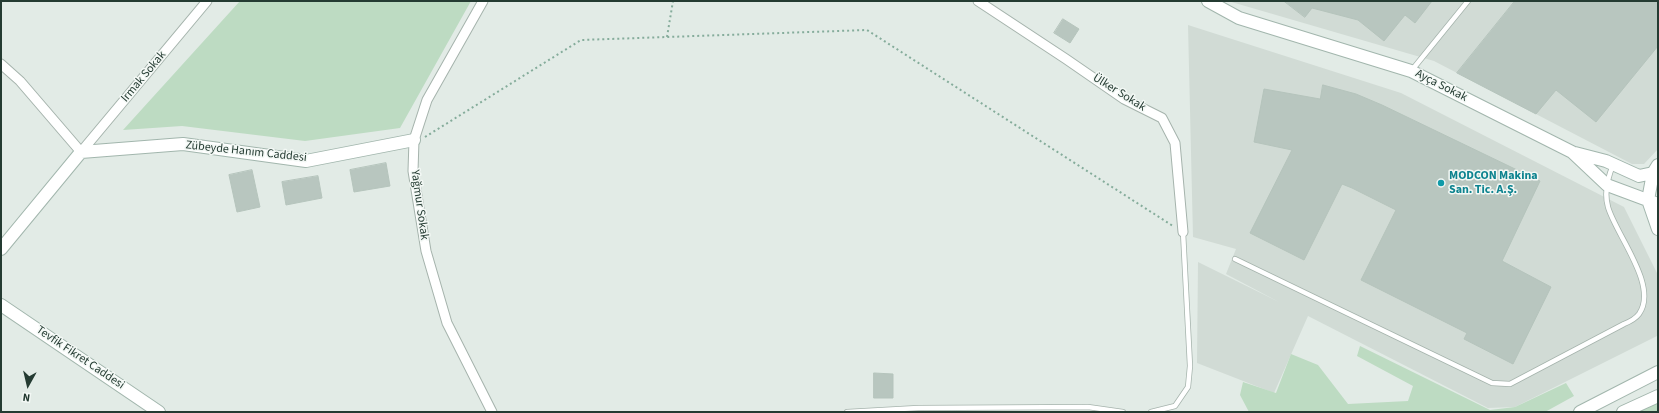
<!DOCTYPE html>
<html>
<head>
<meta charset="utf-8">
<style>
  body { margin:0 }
  #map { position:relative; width:1659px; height:413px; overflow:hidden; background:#e2ebe6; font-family:"Source Sans 3",sans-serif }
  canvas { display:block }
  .frame { position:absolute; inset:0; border:2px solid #243b32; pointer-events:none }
  .north { position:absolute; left:8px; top:365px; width:40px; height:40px; -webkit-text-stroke:3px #f3f8f5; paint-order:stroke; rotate:188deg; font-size:11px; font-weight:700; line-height:16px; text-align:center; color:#243b32 }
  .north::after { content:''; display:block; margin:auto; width:14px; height:18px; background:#243b32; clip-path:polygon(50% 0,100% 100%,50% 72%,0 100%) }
</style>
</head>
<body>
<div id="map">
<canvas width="1659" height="413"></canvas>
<div class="frame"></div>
<div class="north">N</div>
</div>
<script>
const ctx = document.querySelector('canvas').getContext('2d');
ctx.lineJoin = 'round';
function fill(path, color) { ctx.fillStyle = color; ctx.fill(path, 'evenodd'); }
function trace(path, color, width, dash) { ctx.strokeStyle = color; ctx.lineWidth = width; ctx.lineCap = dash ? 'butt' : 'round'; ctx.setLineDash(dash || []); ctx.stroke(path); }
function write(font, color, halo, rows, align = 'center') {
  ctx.font = font + ' "Source Sans 3",sans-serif'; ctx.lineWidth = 3; ctx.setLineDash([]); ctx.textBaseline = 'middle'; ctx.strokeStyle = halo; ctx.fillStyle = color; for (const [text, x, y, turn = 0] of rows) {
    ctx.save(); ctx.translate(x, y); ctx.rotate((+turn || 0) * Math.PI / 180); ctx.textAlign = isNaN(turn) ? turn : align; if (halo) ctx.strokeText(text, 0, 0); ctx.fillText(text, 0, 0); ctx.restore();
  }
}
const built = new Path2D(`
  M1228,1H1658V149L1644,164H1632L1434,61Z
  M1188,25L1401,93L1624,207L1658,275L1657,336L1515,407L1488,408L1308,316L1274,393L1197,363L1198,262L1279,302L1226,274L1236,249L1193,237Z`);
const green = new Path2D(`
  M240,1H471L400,128L305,141L182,126L123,130Z
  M1360,346L1490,410L1515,407L1566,383L1574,396L1545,412H1249L1240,395L1243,382L1276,393L1291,354L1318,365L1348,404L1408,401L1413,386L1357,356Z
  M1658,396V412H1623Z`);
const building = new Path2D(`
  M1284,1H1432L1415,23L1405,15L1384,41L1358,20L1312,8L1305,17Z
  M1515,1H1658V46L1596,122L1556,90L1536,114L1457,73Z
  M1063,19L1079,29L1070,43L1054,33Z
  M1323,85L1356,94L1382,105L1540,181L1502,261L1551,287L1513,364L1464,339L1467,333L1361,280L1396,210L1352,188L1342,184L1304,260L1250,233L1292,150L1254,142L1264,89L1320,99Z
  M386,163L390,186L354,192L350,170Z
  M252,170L260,207L237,212L229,175Z
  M318,176L322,198L286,205L282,182Z
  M874,373L893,374V398H874Z`);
const path = new Path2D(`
  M667,37L673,1
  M425,137L581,40L867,30L1173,226`);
const lane = new Path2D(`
  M1412,70L1468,1
  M1235,259L1492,383L1510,384L1624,324C1629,322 1636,318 1639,314C1659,286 1616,235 1608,207C1604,193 1608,177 1613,165
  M847,412L918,408L1088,407L1123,412
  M1151,412L1175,406L1188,387L1190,366L1183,232`);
const street = new Path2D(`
  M483,1L427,100L414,140L413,171L426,251L447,323L492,412
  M978,1L1066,59L1124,99L1162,118L1175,143L1183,232
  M1,64L20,81L81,152L207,1`);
const secondary = new Path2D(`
  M1208,1L1239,18L1411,71L1572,152L1607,185L1658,204
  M1575,153L1606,161L1639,176L1653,173
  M1658,165L1653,173L1648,200L1658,229
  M1,249L81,152L183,144L306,161L414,140
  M1,305L159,412
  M1580,412L1658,372
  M1623,412L1658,396`);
const markers = [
  [1441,183,4,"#0f9aa8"]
];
const streetNames = [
  ["Irmak Sokak",144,77,-50],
  ["Ayça Sokak",1441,86,27],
  ["Ülker Sokak",1119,93,32],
  ["Zübeyde Hanım Caddesi",246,152,6],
  ["Yağmur Sokak",419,205,82],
  ["Tevfik Fikret Caddesi",80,358,34]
];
const cultureNames = [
  ["MODCON Makina",1449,176],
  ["San. Tic. A.Ş.",1449,190]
];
fill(built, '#d1dbd5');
fill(green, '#bddbc2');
fill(building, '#b8c6bf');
trace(building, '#b5c4bc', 1);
trace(lane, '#a5b3ac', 6);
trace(street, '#a5b3ac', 11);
trace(secondary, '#a2b6ad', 14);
trace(path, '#85ac9b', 2, [2, 3]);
trace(lane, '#fff', 4.5);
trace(street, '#fff', 9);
trace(secondary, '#fff', 12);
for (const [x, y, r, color] of markers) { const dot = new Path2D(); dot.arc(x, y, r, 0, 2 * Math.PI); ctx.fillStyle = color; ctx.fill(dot); trace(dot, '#f3f8f5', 1.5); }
write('12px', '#243b32', '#f3f8f5', streetNames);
write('bold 12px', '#0d838f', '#f3f8f5', cultureNames, 'left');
</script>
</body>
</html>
